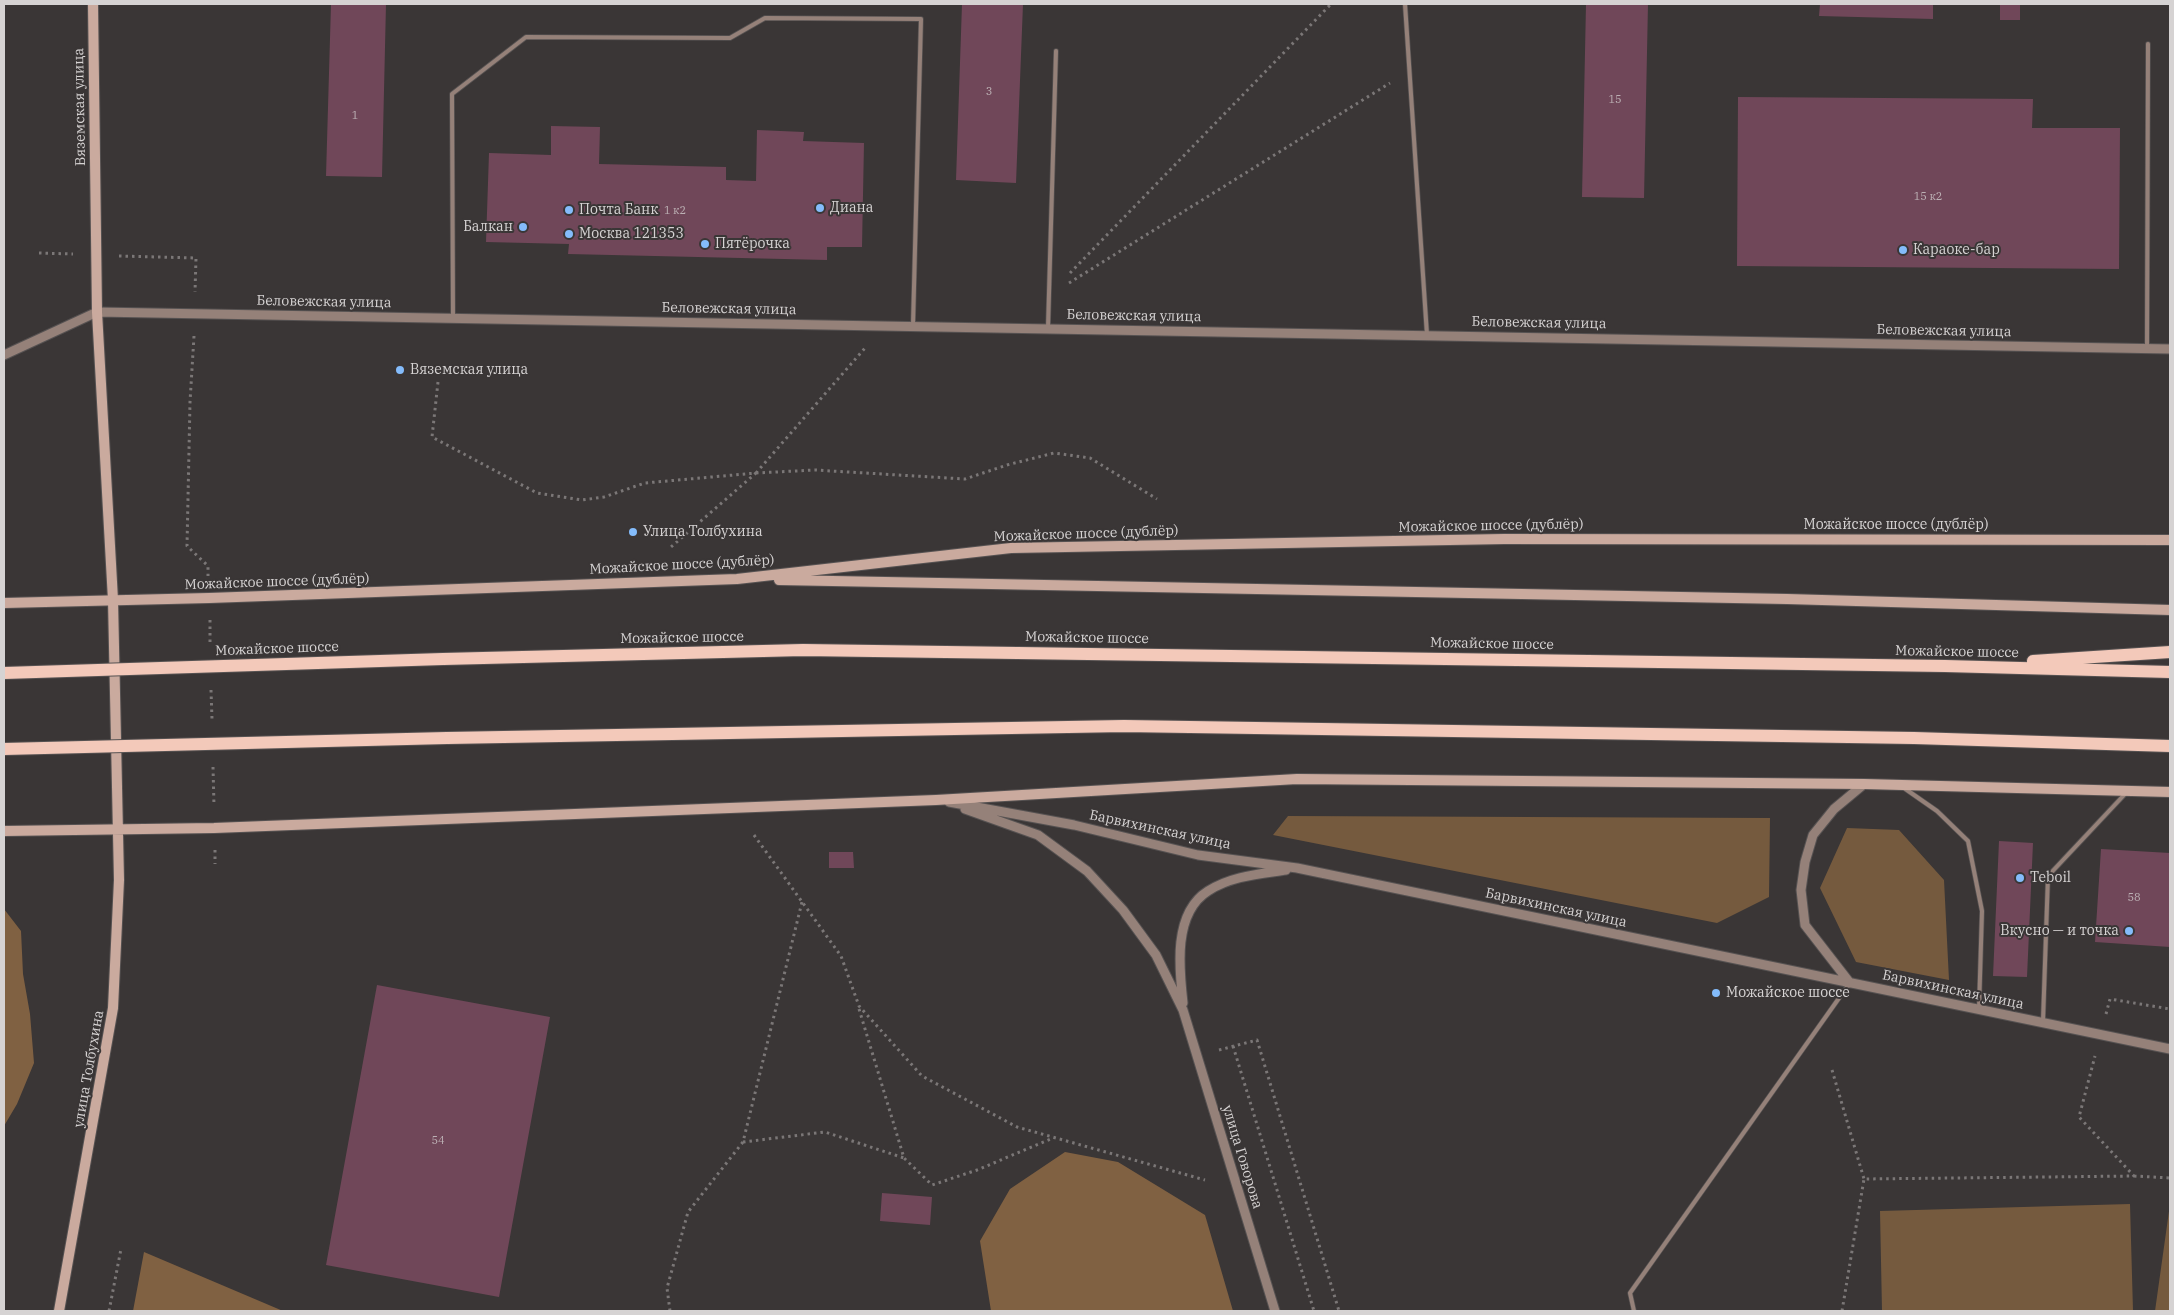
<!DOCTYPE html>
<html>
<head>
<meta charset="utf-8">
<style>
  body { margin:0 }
  #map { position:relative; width:2174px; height:1315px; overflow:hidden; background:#3a3636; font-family:"IBM Plex Serif",serif }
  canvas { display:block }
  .frame { position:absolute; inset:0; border:5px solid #d6d3d3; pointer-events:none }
</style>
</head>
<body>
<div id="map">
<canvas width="2174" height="1315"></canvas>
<div class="frame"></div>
</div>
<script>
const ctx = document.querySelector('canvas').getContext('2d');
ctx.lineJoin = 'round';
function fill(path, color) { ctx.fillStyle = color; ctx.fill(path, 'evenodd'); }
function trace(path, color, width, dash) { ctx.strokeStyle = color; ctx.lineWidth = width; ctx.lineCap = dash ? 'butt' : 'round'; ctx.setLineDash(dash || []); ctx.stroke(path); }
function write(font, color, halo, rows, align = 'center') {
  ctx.font = font + ' "IBM Plex Serif",serif'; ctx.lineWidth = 4; ctx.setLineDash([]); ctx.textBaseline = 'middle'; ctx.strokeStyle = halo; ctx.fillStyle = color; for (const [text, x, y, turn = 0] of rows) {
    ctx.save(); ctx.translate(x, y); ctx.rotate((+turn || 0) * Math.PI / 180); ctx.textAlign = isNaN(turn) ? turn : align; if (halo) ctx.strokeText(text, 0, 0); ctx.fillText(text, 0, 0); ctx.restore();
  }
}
const green = new Path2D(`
  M1288,816L1770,818L1769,897L1717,923L1273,835Z
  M1847,828L1899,830L1944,880L1949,980L1856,962L1820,888Z
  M2130,1204L2133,1311H1882L1880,1211Z
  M2170,1204V1311H2155Z`);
const forest = new Path2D(`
  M4,909L21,931L23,974L30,1014L34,1063L17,1104L4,1126Z
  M1065,1152L1118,1162L1205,1215L1233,1311H991L980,1241L1010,1189Z
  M144,1252L283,1311H133Z`);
const building = new Path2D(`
  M331,4H386L382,177L326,176Z
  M962,4H1023L1016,183L956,180Z
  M1586,4H1648L1644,198L1582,197Z
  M1820,4H1933V19L1819,16Z
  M2000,4H2020V20H2000Z
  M1738,97L2033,99L2032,128H2120L2119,269L1737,266Z
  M551,126L600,127L599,164L726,167V180L756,181L757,130L804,132L803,141L864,143L862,247H827V260L568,254L569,244L486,242L489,153L551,155Z
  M1999,841L2033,843L2027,977L1993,976Z
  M2101,849L2170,853V947L2095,942Z
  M829,852H853L854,868H829Z
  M377,985L550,1017L499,1297L326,1265Z
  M882,1193L932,1197L930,1225L880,1221Z`);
const path = new Path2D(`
  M39,253L73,254
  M119,256L196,258L195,292
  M1070,273L1331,4
  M1069,283L1390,83
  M194,336L190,402L187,546L208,566V576
  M438,382L432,437L537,493L582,500L604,497L645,483L756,473L671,547
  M756,473L815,470L965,479L1007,465L1054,453L1090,458L1157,499
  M756,473L865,348
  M210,620V644
  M211,690L212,719
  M213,767L214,806
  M754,835L841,956L859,1006L922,1076L1017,1127L1205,1180
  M215,850V864
  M859,1009L904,1158L932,1185L977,1170L1053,1138
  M2106,1014L2110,999L2170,1009
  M1233,1046L1314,1311
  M1219,1050L1257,1040L1339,1311
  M1832,1070L1864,1179
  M743,1142L825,1132L904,1158
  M2134,1176L2170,1178
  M109,1311L121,1249
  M670,1311L667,1288L688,1212L743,1142L802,902
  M1842,1311L1864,1179L2134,1176L2079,1117L2095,1056`);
const service = new Path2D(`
  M1405,4L1427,335
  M453,317L452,94L526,37L730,38L765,18L921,19L913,325
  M1048,328L1056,51
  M2147,349L2148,44
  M1904,788L1937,811L1968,841L1982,911L1979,1009
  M2043,1021L2048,876L2125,794
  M1634,1311L1630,1293L1849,984`);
const tertiary = new Path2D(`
  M4,355L97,312L2170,349
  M949,802L1074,825L1198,855L1297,868L2170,1049
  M965,809L1038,835L1087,871L1123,910L1156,955L1183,1010L1275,1311
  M1850,983L1805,925L1801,890L1805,862L1813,835L1834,809L1864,784
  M1183,1003C1179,968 1173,913 1208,891C1231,876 1260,874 1286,870`);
const secondary = new Path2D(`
  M779,580L1787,599L2170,610
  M4,603L209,598L737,579L1011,548L1504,539L2170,540
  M4,831L214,828L936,800L1297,779L1864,784L2170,792
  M59,1311L113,1008L119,880L113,600L97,312L93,4`);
const primary = new Path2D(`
  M443,659L803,650L1945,666L2170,672
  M2033,661L2170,652
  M447,738L1124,726L1914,738L2170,746`);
const primaryBridge = new Path2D(`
  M4,673L443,659
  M4,749L447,738`);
const markers = [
  [820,208,5,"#84bcfb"],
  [569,210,5,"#84bcfb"],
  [523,227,5,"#84bcfb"],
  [569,234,5,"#84bcfb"],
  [705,244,5,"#84bcfb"],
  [1903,250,5,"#84bcfb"],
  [400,370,5,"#84bcfb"],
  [633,532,5,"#84bcfb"],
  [2020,878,5,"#84bcfb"],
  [2129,931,5,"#84bcfb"],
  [1716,993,5,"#84bcfb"]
];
const numberNames = [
  ["3",989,92],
  ["15",1615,100],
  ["1",355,116],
  ["15 к2",1928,197],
  ["1 к2",675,211],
  ["58",2134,898],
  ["54",438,1141]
];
const streetNames = [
  ["Вяземская улица",80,107,-91],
  ["Беловежская улица",324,302,1],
  ["Беловежская улица",729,309,1],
  ["Беловежская улица",1134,316,1],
  ["Беловежская улица",1539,323,1],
  ["Беловежская улица",1944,331,1],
  ["Можайское шоссе (дублёр)",1896,525],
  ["Можайское шоссе (дублёр)",1491,526,-1],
  ["Можайское шоссе (дублёр)",1086,534,-2],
  ["Можайское шоссе (дублёр)",682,565,-3],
  ["Можайское шоссе (дублёр)",277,582,-2],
  ["Можайское шоссе",682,638,-1],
  ["Можайское шоссе",1087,638,1],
  ["Можайское шоссе",1492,644,1],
  ["Можайское шоссе",277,649,-2],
  ["Можайское шоссе",1957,652,1],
  ["Барвихинская улица",1160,830,12],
  ["Барвихинская улица",1556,908,12],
  ["Барвихинская улица",1953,990,12],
  ["улица Толбухина",89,1069,-80],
  ["улица Говорова",1242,1157,73]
];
const poiNames = [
  ["Диана",830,208],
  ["Почта Банк",579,210],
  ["Балкан",513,227,"right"],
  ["Москва 121353",579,234],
  ["Пятёрочка",715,244],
  ["Караоке-бар",1913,250],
  ["Вяземская улица",410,370],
  ["Улица Толбухина",643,532],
  ["Teboil",2030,878],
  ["Вкусно — и точка",2119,931,"right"],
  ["Можайское шоссе",1726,993]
];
fill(green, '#755a3e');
fill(forest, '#806142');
fill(building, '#704759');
trace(service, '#565252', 5.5);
trace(tertiary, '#565252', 11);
trace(secondary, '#565252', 12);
trace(primary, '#565252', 14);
trace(path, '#7b7777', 3, [2.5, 4]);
trace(service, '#958179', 4);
trace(tertiary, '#958179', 9);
trace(secondary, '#caaa9e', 10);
trace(primary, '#f3c9ba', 12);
trace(primaryBridge, '#565252', 14, []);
trace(primaryBridge, '#f3c9ba', 12);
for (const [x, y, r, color] of markers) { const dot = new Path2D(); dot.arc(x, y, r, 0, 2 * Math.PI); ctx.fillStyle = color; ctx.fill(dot); trace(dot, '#3a3636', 2); }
write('11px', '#bcb0b4', null, numberNames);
write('14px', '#d6d3d3', '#3a3636', streetNames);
write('14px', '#d6d3d3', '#3a3636', poiNames, 'left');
</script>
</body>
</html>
